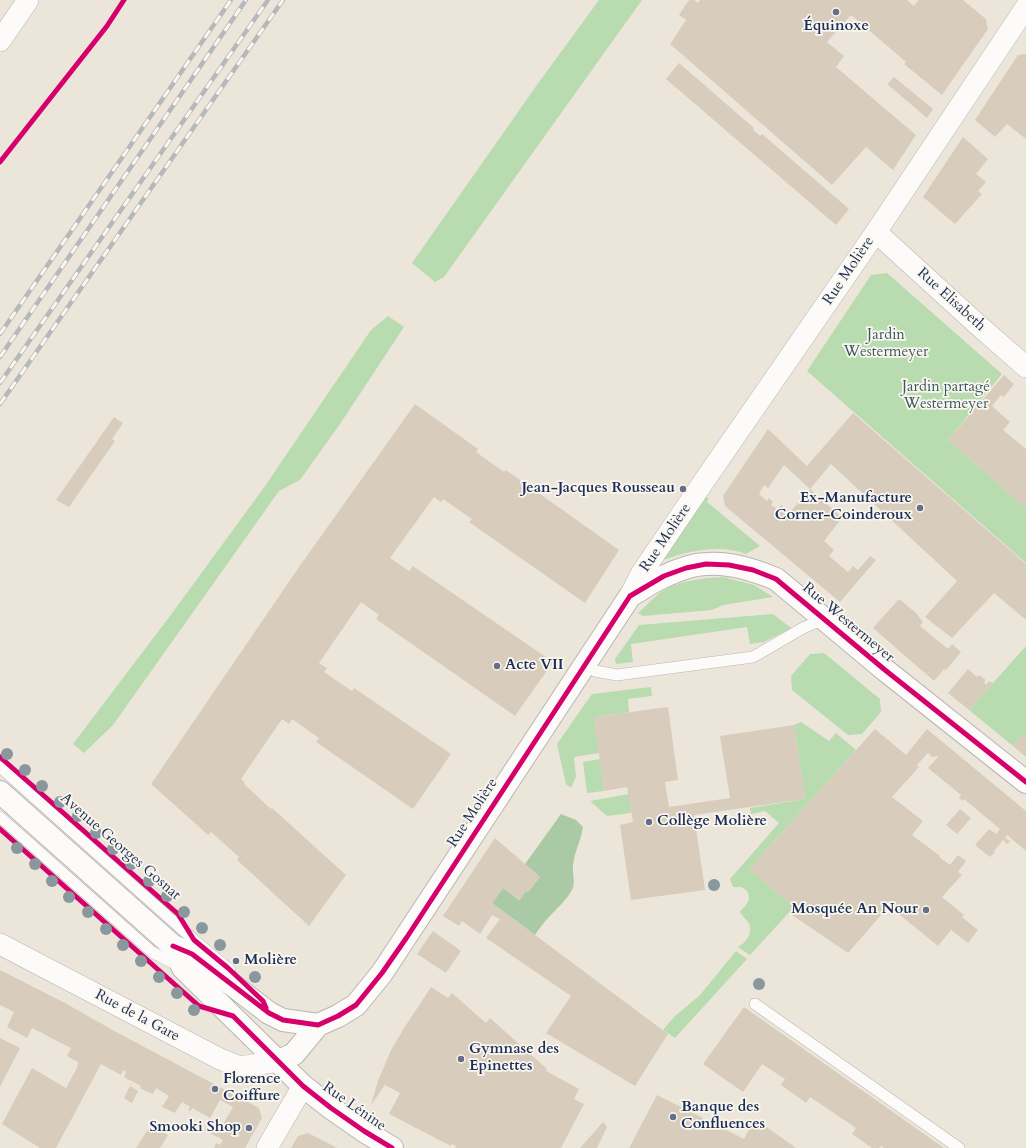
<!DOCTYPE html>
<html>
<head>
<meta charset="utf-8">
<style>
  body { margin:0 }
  canvas { display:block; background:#ece6da }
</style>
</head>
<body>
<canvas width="1026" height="1148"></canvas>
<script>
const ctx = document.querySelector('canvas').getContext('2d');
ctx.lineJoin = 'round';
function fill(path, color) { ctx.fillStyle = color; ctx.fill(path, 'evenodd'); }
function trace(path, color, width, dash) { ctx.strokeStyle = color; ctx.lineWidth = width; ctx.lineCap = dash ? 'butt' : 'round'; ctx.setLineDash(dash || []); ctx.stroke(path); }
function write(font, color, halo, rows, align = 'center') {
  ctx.font = font + ' Cardo,serif'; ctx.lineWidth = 3.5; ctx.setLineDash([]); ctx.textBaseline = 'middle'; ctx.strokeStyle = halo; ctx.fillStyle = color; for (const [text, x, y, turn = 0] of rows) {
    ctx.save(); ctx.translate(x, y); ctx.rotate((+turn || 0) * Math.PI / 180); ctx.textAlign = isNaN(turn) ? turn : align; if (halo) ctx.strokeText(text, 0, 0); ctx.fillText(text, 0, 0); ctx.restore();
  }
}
const green = new Path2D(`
  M599,0H642L444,277L435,282L412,263L539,82Z
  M887,273L1002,374L948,440L1026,508V563L807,371L871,275Z
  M388,316L404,327L340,424L300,480L279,491L113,725L84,753L73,744L173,612L265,486L371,330Z
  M704,497L709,498L707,502L760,546L746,554C719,543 682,552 656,563Z
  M723,577L754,585L773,597L723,605L712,610L643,616L638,613C646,606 656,595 664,590C683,580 702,578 723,577Z
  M773,614L791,628L764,642L750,644L747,627L631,644L633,662L616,664L615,659L639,625Z
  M1026,646V738L1022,735L1013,746L969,710Z
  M824,653L880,699L881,712L862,734L848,735L792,690L791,676L810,654Z
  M651,687L652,696L628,699L629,712L594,717L599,753L574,757L576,777L571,788L566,784L557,744L592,694Z
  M801,722L829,741L836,733L856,750L749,869L794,907L750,955L738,947C747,942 754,932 748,922C745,918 742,916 740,912C742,908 744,908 746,905C752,898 748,888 740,887C737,887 735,887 733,887L730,879L779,823L765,811L751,814L750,808L805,799L794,725Z
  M600,759L604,791L587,793L583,762Z
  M629,794L631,813L607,816L590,801Z
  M736,951L747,959L675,1038L663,1030L674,1017L700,995Z`);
const forest = new Path2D(`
  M561,814L576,820L583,827C581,841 574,852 573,866C572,874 576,883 572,890C566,901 556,909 548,918C543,923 539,929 535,935L492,903L503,888L519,900L526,891L528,892L540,877L525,864Z`);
const building = new Path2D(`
  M689,0H694L698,3L700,0H907L914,6L919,0H963L986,19L988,29L942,95L904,64L906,62L851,15L827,42L844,56L836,67L916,135L893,170L866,147L832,185L670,44L686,20L679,15Z
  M1026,54V139L1007,124L995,137L975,120L1018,55Z
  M679,63L754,128L753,130L760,136L762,134L849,209L836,225L666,79Z
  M894,77L933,109L927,118L887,84Z
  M963,137L988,159L976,174L986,182L978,191L982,194L955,224L923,197Z
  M1004,375L1014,384L1004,397L1001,395L992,406L1010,422L1003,430L1026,449V508L948,440Z
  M415,404L478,449L476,452L504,472L506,470L619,550L585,603L469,522L472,519L443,499L441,502L434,497L390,558L409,571L413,566L553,662L515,716L376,619L379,615L361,602L319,663L327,668L324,672L352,691L354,688L451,754L413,809L316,742L319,738L292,719L289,724L282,719L241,779L245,783L244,784L271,809L272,808L346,875L309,926L237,860L239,857L211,832L208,835L151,784L299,567Z
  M853,413L1026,564V620L994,593L952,638L925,617L957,581L831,464L810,489L842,518L824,541L834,550L829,556L848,572L853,566L858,570L870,556L876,560L840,602L725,506L723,496L768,429L807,466ZM784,465L810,489L790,512L781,505L777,509L771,505L773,502L769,498L767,501L759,494L764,485L768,488Z
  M114,417L123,423L112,439L115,441L69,507L56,500Z
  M899,599L915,612L923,622L920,626L948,649L952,644L961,652L946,670L944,669L934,681L873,628Z
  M968,669L977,677L979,675L986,680L984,682L986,685L989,681L993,683L969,710L948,693Z
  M668,707L678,780L665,782L669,807L730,798L720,736L794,725L805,799L694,815L705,890L631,900L620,825L633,822L627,787L604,791L594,717Z
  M875,729L906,755L927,729L1026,811V851L1007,835L1005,838L1010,841L1007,844L1003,840L994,851L995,852L990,857L975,845L989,829L996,834L1000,829L964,799L963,801L959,798L961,795L928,768L938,757L937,756L932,757L928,753L917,765L919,767L892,797L923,821L912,835L940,856L939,857L950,865L958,855L966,861L958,872L962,875L942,897L964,915L962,917L978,930L968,943L951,930L938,946L889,906L848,953L789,913L794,907L749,869Z
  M1022,735L1026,738V757L1013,746Z
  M960,809L971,818L957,834L946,825Z
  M495,838L540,877L528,892L526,891L520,900L503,888L492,903L668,1034L635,1086L546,1033L571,996L486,938L500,919L492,915L480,934L462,921L459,926L443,916Z
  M433,931L461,951L446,973L417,954Z
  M0,970L65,1003L118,1033L259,1108L262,1118L245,1148H214L216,1143L220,1145L223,1140L204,1130L210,1118L215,1121L211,1127L219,1131L233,1107L220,1100L210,1118L192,1108L191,1111L188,1110L190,1107L182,1102L175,1113L162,1107L169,1096L156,1088L153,1094L145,1091L140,1088L141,1086L124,1077L126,1072L123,1070L121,1075L101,1064L56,1148H40L2,1124L32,1068L66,1088L77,1068L78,1062L67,1056L71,1048L32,1028L27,1038L7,1027L14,1012L0,1005Z
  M431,987L448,998L452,993L486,1023L490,1018L547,1069L546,1071L579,1089L574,1099L584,1104L561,1148H455L456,1146L452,1144L451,1146L389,1114L400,1093L385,1085L371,1105L378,1081L391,1050L406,1025Z
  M744,1007L944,1148H884L881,1146L879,1148H872L852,1134L856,1128L810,1097L806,1103L781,1085L785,1079L762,1064L743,1092L703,1064Z
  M0,1038L20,1048L0,1087Z
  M130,1086L138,1091L132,1103L124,1098Z
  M657,1095L744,1139L755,1119L796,1148H629Z
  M603,1122L607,1127L597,1148H580Z
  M151,1125L168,1135L160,1148H136Z
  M308,1133L330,1144L337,1148H291L298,1136Z`);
const service = new Path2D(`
  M585,664L595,671L617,675L753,657L803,628L824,619
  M0,767L194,940L230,970
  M0,817L152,952L181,967
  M755,1004L959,1148`);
const minor = new Path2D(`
  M0,41L28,0
  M876,232L978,325L1026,367
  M630,596L641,574L702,484L876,232L1026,7
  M0,944L220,1059L240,1067L279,1061
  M267,1148L303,1086`);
const secondary = new Path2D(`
  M0,792L173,946L192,954L269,1013L283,1020L318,1025
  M173,946L183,968L303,1086L331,1108L364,1131L392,1148
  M279,1061L294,1054L318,1025L338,1016L356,1005L382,973L630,596C642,589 653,581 665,576C678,570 693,564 707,564C730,562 754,570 776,579L885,670L1026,782`);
const rail = new Path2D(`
  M0,334L231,0
  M0,357L246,0
  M0,383L268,0
  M0,404L283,0`);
const cycleway = new Path2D(`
  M0,162L107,26L124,0
  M0,757L178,914L194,940L228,968L263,1001L266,1008
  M0,829L199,1006L233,1016L303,1086L331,1108L364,1131L392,1148
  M173,946L192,954L269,1013L283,1020L318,1025L338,1016L356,1005L382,973L407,937L630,596L664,576L686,568L706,564L729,565L753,570L776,579L885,670L1026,782`);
const trees = [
  [7,754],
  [25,770],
  [42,786],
  [60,802],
  [78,816],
  [96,833],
  [17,848],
  [113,849],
  [35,864],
  [131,864],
  [52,881],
  [149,881],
  [714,885],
  [167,896],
  [69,897],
  [88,912],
  [184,912],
  [202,928],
  [106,929],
  [123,945],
  [220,945],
  [141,961],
  [159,977],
  [255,977],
  [759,984],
  [177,993],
  [194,1010]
];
const markers = [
  [836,12,4,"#646f89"],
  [683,489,4,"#646f89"],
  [920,508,4,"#646f89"],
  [497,666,4,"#646f89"],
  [649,822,4,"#646f89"],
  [926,910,4,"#646f89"],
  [236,961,4,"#646f89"],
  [461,1059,4,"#646f89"],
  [215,1089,4,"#646f89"],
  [673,1117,4,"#646f89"],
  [249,1128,4,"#646f89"]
];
const poiNames = [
  ["Équinoxe",836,27,"center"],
  ["Jean-Jacques Rousseau",675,489,"right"],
  ["Ex-Manufacture",912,499,"right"],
  ["Corner-Coinderoux",912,516,"right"],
  ["Acte VII",505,666],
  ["Collège Molière",657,822],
  ["Mosquée An Nour",918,910,"right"],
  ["Molière",244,961],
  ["Gymnase des",469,1050],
  ["Epinettes",469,1067],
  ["Florence",223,1080],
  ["Coiffure",223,1097],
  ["Banque des",681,1108],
  ["Confluences",681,1125],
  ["Smooki Shop",241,1128,"right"]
];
const streetNames = [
  ["Rue Molière",849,271,-56],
  ["Rue Elisabeth",951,300,42],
  ["Rue Molière",666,538,-56],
  ["Rue Westermeyer",848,623,40],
  ["Rue Molière",473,813,-57],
  ["Avenue Georges Gosnat",120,847,41],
  ["Rue de la Gare",137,1016,28],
  ["Rue Lénine",354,1107,35]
];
const parkNames = [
  ["Jardin",886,336],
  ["Westermeyer",886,353],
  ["Jardin partagé",946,388],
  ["Westermeyer",946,405]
];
fill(green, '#b8dbaf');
fill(forest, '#a9caa4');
fill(building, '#d8ccbc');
trace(service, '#b8b6b3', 12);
trace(minor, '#b8b6b3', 22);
trace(secondary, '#b8b6b3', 24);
trace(service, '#fcfbf9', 11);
trace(minor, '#fcfbf9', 21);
trace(secondary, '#fcfbf9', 22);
trace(rail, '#b6b8bb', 4.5);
trace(rail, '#fbf7ec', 3, [9]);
trace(cycleway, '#d6006c', 5);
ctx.fillStyle = '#89989c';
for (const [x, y] of trees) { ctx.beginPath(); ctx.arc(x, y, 6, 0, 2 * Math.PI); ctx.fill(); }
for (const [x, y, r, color] of markers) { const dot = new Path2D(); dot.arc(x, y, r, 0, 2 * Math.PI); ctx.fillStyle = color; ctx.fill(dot); trace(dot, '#fbf7ec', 1.5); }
write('bold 15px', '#1b2f5e', '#fbf7ec', poiNames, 'left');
write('15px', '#1b2f5e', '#fbf7ec', streetNames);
write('15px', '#38586a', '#fbf7ec', parkNames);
</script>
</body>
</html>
